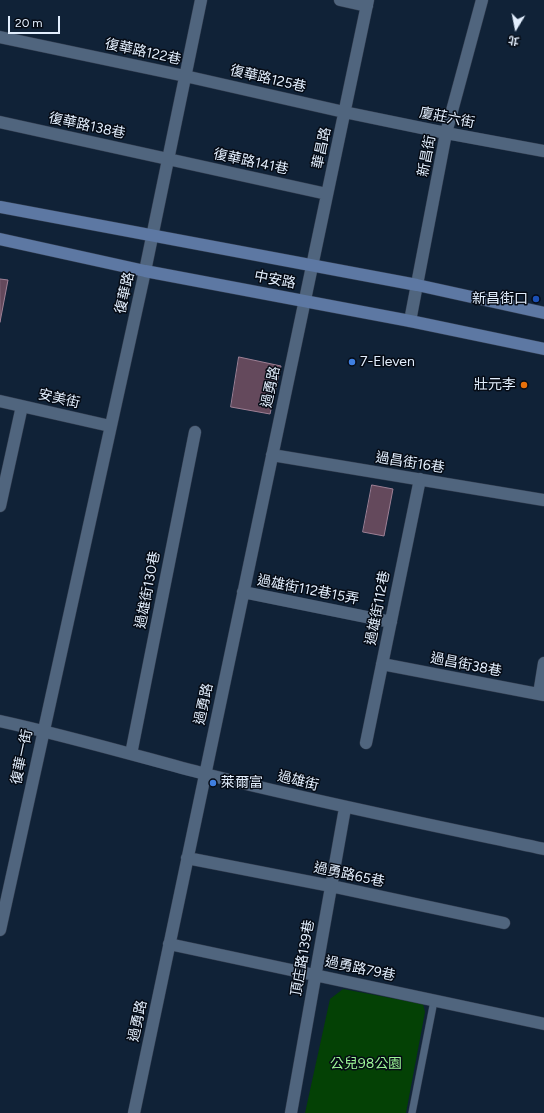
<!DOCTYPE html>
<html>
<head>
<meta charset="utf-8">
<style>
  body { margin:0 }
  #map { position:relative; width:544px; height:1113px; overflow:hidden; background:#102237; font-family:Figtree,"Noto Sans TC",sans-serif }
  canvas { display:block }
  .north { position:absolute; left:496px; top:8px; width:40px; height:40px; -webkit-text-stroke:3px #050b15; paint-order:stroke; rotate:190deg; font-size:11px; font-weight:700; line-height:16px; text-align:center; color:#e2eefd }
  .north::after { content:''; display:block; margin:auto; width:14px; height:18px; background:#e2eefd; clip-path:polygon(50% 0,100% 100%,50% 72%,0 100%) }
  .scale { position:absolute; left:8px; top:16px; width:52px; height:18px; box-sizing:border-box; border:2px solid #e2eefd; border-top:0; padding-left:5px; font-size:12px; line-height:14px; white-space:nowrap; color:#e2eefd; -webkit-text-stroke:3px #050b15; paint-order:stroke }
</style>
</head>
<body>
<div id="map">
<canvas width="544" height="1113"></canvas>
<div class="north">北</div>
<div class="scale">20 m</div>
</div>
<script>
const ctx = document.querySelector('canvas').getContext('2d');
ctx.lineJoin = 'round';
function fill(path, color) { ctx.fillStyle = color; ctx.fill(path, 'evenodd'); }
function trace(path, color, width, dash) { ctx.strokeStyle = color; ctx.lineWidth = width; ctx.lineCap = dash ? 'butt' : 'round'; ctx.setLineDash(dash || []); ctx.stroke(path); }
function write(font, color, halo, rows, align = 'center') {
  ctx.font = font + ' Figtree,"Noto Sans TC",sans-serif'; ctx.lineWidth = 3; ctx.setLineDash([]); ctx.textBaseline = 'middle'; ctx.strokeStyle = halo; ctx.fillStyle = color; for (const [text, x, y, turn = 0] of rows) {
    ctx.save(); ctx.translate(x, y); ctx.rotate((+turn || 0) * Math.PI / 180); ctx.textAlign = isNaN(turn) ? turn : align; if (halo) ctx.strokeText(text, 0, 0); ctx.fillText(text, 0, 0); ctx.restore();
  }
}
const green = new Path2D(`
  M343,989L423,1004L425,1012L406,1113H305L330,999Z`);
const building = new Path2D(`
  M0,279L8,280L0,322Z
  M239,357L281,366L270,414L231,407Z
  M372,485L393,489L384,536L363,532Z`);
const lane = new Path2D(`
  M412,1113L434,1001`);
const street = new Path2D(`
  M340,0L367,6
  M0,37L185,76L344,112L446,133L544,151
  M0,122L327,194
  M410,321L446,133L482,0
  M0,401L110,426
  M272,455L544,500
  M0,506L22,406
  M243,592L391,622
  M382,664L544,695
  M539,694L544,663
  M0,721C69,736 137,756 205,774C317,802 431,825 544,849
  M366,743L420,479
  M131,754L195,432
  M187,858L331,886L504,923
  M0,930L145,271L201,0
  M169,944L544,1024
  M134,1113L368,0
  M291,1113L345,808`);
const secondary = new Path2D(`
  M0,207L417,285L544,313
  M0,239L145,271L410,321L544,349`);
const markers = [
  [536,299,4,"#1a4fb4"],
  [352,362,4,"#3f7fe0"],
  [524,385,4,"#e8710a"],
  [213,783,4,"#3f7fe0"]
];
const streetNames = [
  ["復華路122巷",143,52,12],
  ["復華路125巷",268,79,13],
  ["廈莊六街",447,118,11],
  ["復華路138巷",87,126,12],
  ["華昌路",322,148,-78],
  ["新昌街",427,156,-79],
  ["復華路141巷",251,162,12],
  ["中安路",275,280,11],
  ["復華路",125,293,-77],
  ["過勇路",271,387,-78],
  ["安美街",59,399,13],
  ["過昌街16巷",410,463,9],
  ["過雄街130巷",148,590,-79],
  ["過雄街112巷15弄",308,590,11],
  ["過雄街112巷",378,608,-79],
  ["過昌街38巷",466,665,11],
  ["過勇路",204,704,-78],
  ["復華一街",22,757,-78],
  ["過雄街",298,781,14],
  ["過勇路65巷",349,875,12],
  ["頂庄路139巷",303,958,-80],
  ["過勇路79巷",360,969,12],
  ["過勇路",138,1021,-78]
];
const poiNames = [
  ["新昌街口",528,299],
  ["7-Eleven",360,362,"left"],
  ["壯元李",516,385],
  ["萊爾富",221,783,"left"]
];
const parkNames = [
  ["公兒98公園",366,1064]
];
fill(green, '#044105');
fill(building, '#64495c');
trace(building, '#9e8095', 1);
trace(lane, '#323d4f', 8);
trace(street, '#323d4f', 13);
trace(secondary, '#323d4f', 13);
trace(lane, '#50657e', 7);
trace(street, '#50657e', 12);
trace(secondary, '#5d78a3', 12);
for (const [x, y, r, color] of markers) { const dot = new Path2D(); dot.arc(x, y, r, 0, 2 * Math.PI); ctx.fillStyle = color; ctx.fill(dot); trace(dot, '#050b15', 1.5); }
write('14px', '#e2eefd', '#050b15', streetNames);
write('14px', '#e2eefd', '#050b15', poiNames, 'right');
write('14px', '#9cf596', '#050b15', parkNames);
</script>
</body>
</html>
